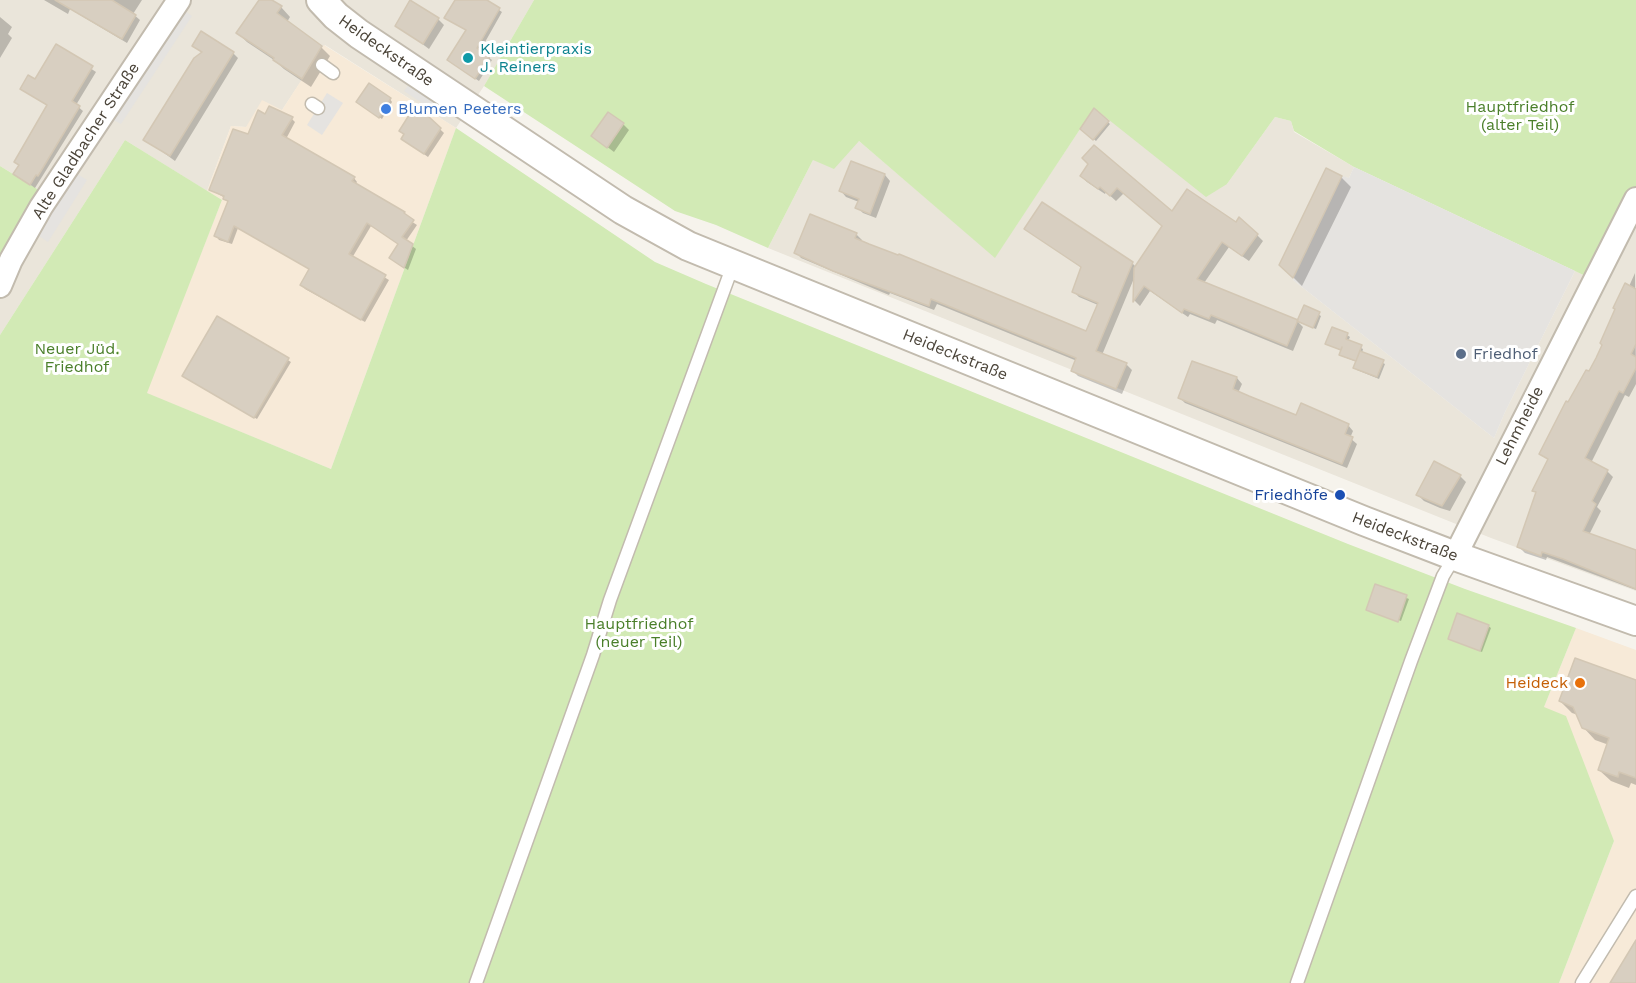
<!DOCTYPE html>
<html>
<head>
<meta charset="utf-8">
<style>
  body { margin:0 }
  canvas { display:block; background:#f6f3ec }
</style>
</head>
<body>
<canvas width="1636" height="983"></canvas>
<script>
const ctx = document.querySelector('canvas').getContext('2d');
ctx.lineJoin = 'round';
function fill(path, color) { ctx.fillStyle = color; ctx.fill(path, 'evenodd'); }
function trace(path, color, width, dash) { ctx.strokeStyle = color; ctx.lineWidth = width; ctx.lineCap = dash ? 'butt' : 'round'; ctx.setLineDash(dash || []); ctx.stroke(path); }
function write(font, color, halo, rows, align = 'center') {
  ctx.font = font + ' "Work Sans",sans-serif'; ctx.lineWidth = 6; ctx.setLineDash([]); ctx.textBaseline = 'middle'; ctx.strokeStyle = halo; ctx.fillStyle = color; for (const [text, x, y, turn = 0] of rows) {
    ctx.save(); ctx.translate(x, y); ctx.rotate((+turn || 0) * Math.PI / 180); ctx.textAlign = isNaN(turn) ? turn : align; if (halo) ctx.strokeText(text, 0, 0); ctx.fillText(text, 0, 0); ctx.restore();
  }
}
const residential = new Path2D(`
  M0,0H534L484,86L456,128L325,45L282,110L246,127L231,126L207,191L125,140L0,335V267L42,192L0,166Z
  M1094,108L1227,184L1275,117L1291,121L1294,132L1354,167L1349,178L1342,177L1293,280L1494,438L1505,412L1575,271L1594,280L1636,198V591L1491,538L768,248L813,160L859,141L995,257Z`);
const commercial = new Path2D(`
  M324,45L456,128L331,469L146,393L222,200L207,191L231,126L246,127L262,100L282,110Z
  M1576,628L1636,650V983H1559L1614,841L1544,707Z`);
const green = new Path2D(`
  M534,0H1636V198L1594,280L1354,167L1294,131L1291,121L1275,117L1227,184L1206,197L1094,108L995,258L859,141L834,169L813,160L768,248L716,225L675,211L484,86Z
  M456,128L655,262L706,284L1348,544L1465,589L1576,628L1544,707L1566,716L1614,841L1559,983H0V335L125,140L222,200L147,393L331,469Z
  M0,166L42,192L0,267Z`);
const parking = new Path2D(`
  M185,11L192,16L121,124L108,117Z
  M410,83L449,108L443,117L404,91Z
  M327,93L343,103L322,135L307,125Z
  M1354,167L1575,271L1505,412L1494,438L1293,280L1342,176L1349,178Z
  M74,172L87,180L48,242L36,234Z`);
const shadow = new Path2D(`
  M44,0H142L133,14L140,20L127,43L70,9L68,14Z
  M261,0H269L281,7L290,17L287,22L321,47L330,56L311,87L284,69L274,60L247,42L238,33Z
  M457,0H484L502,12L480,51L492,60L479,81L452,63L467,31L449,20Z
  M0,17L12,27L8,34L12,38L0,58Z
  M438,19L444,25L429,49L397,25Z
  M193,45L233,53L238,58L175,161L145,139L203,54Z
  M57,46L96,72L76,105L83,111L35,188L15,174L48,106L22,89L36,81Z
  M390,99L392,102L382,119L360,104Z
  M1094,110L1110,124L1096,141L1082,129Z
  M266,116L292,119L295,122L286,139L354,178L357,182L355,185L417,225L406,241L416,249L408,270L390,258L399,244L371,226L352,258L389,280L365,322L305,289L302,285L311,270L238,228L232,244L219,240L216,236L229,202L225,198L211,190Z
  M427,117L444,133L428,157L403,139L416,118Z
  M623,124L629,130L614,152L593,136Z
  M852,163L885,175L890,181L876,218L863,213L857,207L859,202L846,197L841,191Z
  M1090,164L1172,214L1237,224L1239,220L1257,235L1263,241L1249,261L1229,247L1204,283L1297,321L1303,327L1293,351L1217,320L1215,324L1190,314L1188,317L1150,291L1140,306L1135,301V276L1102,355L1126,364L1132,370L1122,394L1078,376L1073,371L1077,361L937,304L934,310L890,293L889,295L801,258L796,252L856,234L862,240L861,242L1087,333L1098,305L1079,297L1073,291L1082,268L1026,229L1132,263L1136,267L1163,227L1124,193L1116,201L1106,192L1105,194L1087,182L1081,176Z
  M1327,170L1342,178L1351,187L1302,286L1290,274Z
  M1635,273L1636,384L1629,397L1625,395L1591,463L1607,471L1613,477L1597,507L1601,511L1589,535L1636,552V590L1547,557L1546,560L1525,553L1519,547L1537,493L1534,490L1549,461L1541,454L1569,404L1590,373Z
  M1305,307L1321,316L1316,329L1298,322Z
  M217,318L291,362L257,419L187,378Z
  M1347,335L1350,337L1348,341L1363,349L1362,353L1385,364L1379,379L1357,370L1355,368L1357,362L1344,357L1341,354L1342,351L1327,344Z
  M1193,363L1237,378L1242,384L1238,393L1297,417L1348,425L1353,431L1350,438L1357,444L1347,468L1185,403L1179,397Z
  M1460,476L1466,482L1450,511L1440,508L1424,501L1418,495Z
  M1376,586L1409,599L1401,621L1369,609Z
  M1488,626L1491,628L1482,652L1450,639Z
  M1636,682V785L1631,783L1629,788L1611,781L1599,770L1609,745L1595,740L1583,727L1578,715L1572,713L1560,701Z`);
const building = new Path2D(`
  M55,0H112L136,15L122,39Z
  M259,0H272L282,6L277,13L322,46L302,79L273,60L274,58L236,33Z
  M410,0L439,18L423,44L395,26Z
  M455,0H487L500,8L477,48L490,56L475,79L447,60L466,30L444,18Z
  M201,31L234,52L170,156L143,140L194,58L202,52L192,46Z
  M56,44L93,66L72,101L80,106L38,176L36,175L30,185L13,174L19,165L14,162L47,105L20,89L28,75L35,79Z
  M369,83L391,98L379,118L356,102Z
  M269,106L293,117L282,135L355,177L352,181L405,212L404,213L414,220L402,237L413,244L404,268L389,258L398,244L367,223L349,254L386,275L361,320L300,285L309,269L234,226L228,242L214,236L228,201L223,199L224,196L209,190L233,129L248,134L258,110L265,114Z
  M1094,108L1109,121L1093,140L1080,129Z
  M411,112L416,116L417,113L428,116L441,128L424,154L401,139L404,134L399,131Z
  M608,112L624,123L607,148L591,136Z
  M1094,145L1172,211L1187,189L1236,222L1239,217L1258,234L1242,256L1222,242L1197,279L1298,320L1287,346L1211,315L1209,319L1184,309L1182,313L1144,286L1133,302L1134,268L1162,226L1117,188L1110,196L1100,187L1098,189L1080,176L1088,164L1082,158Z
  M851,161L885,174L870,214L855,208L859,199L839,191Z
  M1326,168L1342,176L1293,278L1279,265Z
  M1042,202L1133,262L1096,351L1127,363L1116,389L1071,371L1076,358L931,299L929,306L833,271L794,253L810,214L857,233L855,238L869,244L898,255L899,254L1086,331L1098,303L1072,292L1081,267L1024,229Z
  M1625,283L1636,289V344L1631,354L1636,357V368L1623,393L1619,391L1585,458L1608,470L1592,501L1596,504L1583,531L1636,550V589L1563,559L1542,552L1541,556L1517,547L1536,492L1532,491L1548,459L1539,454L1566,401L1568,402L1586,370L1589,371L1596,358L1602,345L1600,343L1615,309L1613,308Z
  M1304,305L1320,312L1313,328L1297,321Z
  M217,316L289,358L254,418L182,376Z
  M1332,327L1348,333L1346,339L1362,345L1356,361L1339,355L1342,347L1341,350L1325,344Z
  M1360,351L1384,360L1377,377L1353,368Z
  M1192,361L1237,377L1233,389L1249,396L1296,415L1301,403L1349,424L1345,434L1353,437L1342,464L1178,398Z
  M1434,461L1461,475L1442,506L1416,495Z
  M1375,584L1407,595L1398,622L1366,610Z
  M1457,613L1489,625L1480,651L1448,639Z
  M1575,658L1636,680V778L1619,772L1618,777L1598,770L1609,738L1582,728L1573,707L1559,701Z
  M1636,940V983H1610Z`);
const service = new Path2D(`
  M322,65L333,73
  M312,104L318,108
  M476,983L593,655L610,600L733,265
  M1297,983L1411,661L1443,576L1455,556
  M1582,983L1636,896`);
const minor = new Path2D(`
  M0,286L11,260L41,207L179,0
  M1455,556L1636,199`);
const tertiary = new Path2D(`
  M321,0L336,16L359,34L623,210L688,246L1364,521L1455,556L1636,621`);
const markers = [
  [468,58,6,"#0f9aa8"],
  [386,109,6,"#3f7fe0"],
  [1461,354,6,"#5c6f8a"],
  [1340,495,6,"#1a4fb4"],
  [1580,683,6,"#e8710a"]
];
const cultureNames = [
  ["Kleintierpraxis",480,49],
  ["J. Reiners",480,67]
];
const streetNames = [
  ["Heideckstraße",386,51,35],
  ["Alte Gladbacher Straße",86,141,-57],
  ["Heideckstraße",955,355,22],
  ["Lehmheide",1520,426,-63],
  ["Heideckstraße",1405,537,21]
];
const parkNames = [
  ["Hauptfriedhof",1520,107],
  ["(alter Teil)",1520,125],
  ["Neuer Jüd.",77,349],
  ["Friedhof",77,367],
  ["Hauptfriedhof",639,624],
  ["(neuer Teil)",639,642]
];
const shopNames = [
  ["Blumen Peeters",398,109]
];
const serviceNames = [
  ["Friedhof",1473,354]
];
const transitNames = [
  ["Friedhöfe",1328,495]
];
const foodNames = [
  ["Heideck",1568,683]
];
fill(residential, '#eae5da');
fill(commercial, '#f7ead8');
fill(green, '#d2eab5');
fill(parking, '#e5e3e0');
fill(shadow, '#0003');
fill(building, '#d8cfc1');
trace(building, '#d3c7b4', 1.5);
trace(service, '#c2bbae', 15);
trace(minor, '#c2bbae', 26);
trace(tertiary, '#c2bbae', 32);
trace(service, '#fff', 12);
trace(minor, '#fff', 22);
trace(tertiary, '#fff', 28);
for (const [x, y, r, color] of markers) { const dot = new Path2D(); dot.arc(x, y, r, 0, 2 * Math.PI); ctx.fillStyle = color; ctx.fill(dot); trace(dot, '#fff', 2); }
write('16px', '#0d838f', '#fff', cultureNames, 'left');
write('16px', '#4b4439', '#fff', streetNames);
write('16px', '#4a7f2a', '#fff', parkNames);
write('16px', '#366cbe', '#fff', shopNames, 'left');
write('16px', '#4e5e75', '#fff', serviceNames, 'left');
write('16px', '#164399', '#fff', transitNames, 'right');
write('16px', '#c56008', '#fff', foodNames, 'right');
</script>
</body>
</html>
